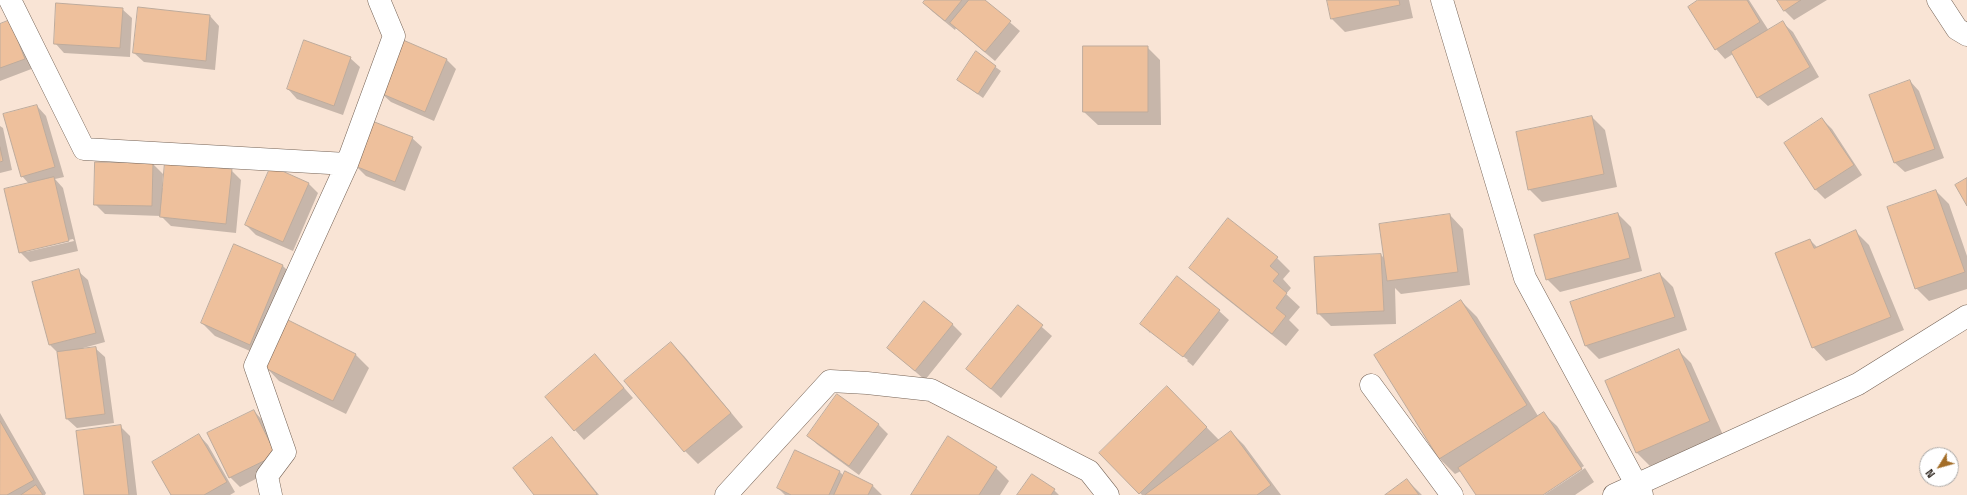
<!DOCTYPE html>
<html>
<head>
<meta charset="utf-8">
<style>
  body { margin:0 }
  #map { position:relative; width:1967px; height:495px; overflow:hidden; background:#f9e4d5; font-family:"Titillium Web",sans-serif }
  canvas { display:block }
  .north { position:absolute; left:1919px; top:447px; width:40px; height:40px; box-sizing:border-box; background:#fff; border:1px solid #aeaba9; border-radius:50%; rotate:233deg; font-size:11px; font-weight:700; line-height:16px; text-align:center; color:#352d27 }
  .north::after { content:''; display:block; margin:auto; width:14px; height:18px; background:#a36d27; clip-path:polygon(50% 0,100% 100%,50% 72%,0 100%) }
</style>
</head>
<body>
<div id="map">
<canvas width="1967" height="495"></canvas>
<div class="north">N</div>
</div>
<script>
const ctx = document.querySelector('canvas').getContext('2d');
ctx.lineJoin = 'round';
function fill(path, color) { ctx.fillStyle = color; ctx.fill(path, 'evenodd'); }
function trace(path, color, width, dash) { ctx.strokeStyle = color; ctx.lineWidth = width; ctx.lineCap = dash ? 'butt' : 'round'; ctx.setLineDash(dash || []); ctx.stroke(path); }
const shadow = new Path2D(`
  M926,0H984L1020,31L995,61L956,28L955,30L933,12L924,3Z
  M1328,0H1409L1413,18L1345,32L1332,19Z
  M1700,0H1749L1769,31L1783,23L1793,32L1819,77L1768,106L1758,97L1733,54L1725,59L1716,49Z
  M1778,0H1827L1794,20L1784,10Z
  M122,9L132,18L130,57L64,53L55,43Z
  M210,16L219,26L215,70L144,62L134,53Z
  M10,21L34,68L0,81V25Z
  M403,41L447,60L456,69L434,121L391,102L381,93Z
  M1147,47L1160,60L1161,125H1098L1084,112Z
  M976,53L1001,71L983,98L958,80Z
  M350,58L360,67L343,115L297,99L288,89Z
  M1910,81L1919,91L1944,158L1905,172L1895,163L1870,96Z
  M37,106L46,116L64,177L55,179L63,188L78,251L30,262L20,252L29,184L22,176ZM73,239L74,241L26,252V250Z
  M1592,117L1605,130L1617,187L1542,202L1529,189Z
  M1822,119L1832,129L1862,175L1825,199L1816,190L1785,144Z
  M0,126L3,128L12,170L0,173Z
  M412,138L422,147L405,191L366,176L356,166Z
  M96,163L153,164L163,174L162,188H164L231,170L241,180L236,233L171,226L161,216L105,214L95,204Z
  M272,167L309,184L318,193L293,251L256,235L246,225Z
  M1936,191L1949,204L1967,256V289L1929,301L1916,288Z
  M1618,214L1631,227L1642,271L1560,292L1547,279Z
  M1450,215L1463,229L1470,285L1401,294L1395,288L1396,324L1331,326L1318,313L1381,255L1385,259Z
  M1856,232L1869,245L1904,330L1826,361L1813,347L1810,240L1817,247Z
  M234,246L283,266L296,279L264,357L215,336L202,323Z
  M1277,258L1290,271L1283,279L1291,288L1286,294L1300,307L1289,320L1299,330L1286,346L1204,281L1191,268Z
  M78,271L88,280L105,342L83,348L84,349L95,348L105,357L114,423L77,428L67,419L58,353L50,345Z
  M1660,274L1673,287L1687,330L1599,359L1586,346L1572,303Z
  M1461,301L1477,317L1538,416L1543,413L1557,426L1584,466L1541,495H1477L1461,471L1455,474L1440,459L1375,355Z
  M1018,306L1052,336L1001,398L968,369Z
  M1219,311L1229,320L1193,366L1187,361L1188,360L1150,331V333L1142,324Z
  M952,324L962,334L925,380L888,348Z
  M671,343L684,356L743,427L698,464L685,451Z
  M1678,350L1691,363L1723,435L1650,466L1637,453L1606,381Z
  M356,355L369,368L346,414L279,381L266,367Z
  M604,365L633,398L584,440L575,430Z
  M1167,387L1220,441L1231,432L1244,445L1281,495H1142L1100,453Z
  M254,411L263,421L285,464L240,487L230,477Z
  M0,413L46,493L45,495H0Z
  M878,424L888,434L859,475L818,445L808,436Z
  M120,426L130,436L137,495H85Z
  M199,435L208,445L235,492L230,495H172Z
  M552,438L561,448L599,495H536Z
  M795,451L840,472L844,476L872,485L882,495H785L778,488Z
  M996,468L1009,481L1000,495H912Z
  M1585,468L1594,482L1575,495H1544Z
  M1407,480L1422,495H1386Z
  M1054,490L1059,495H1019Z`);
const building = new Path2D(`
  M925,0H962L945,21L923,3Z
  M969,0H985L1011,21L985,52L950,23Z
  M1327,0H1399L1400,5L1331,19Z
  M1698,0H1747L1760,22L1715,50L1688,7Z
  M1777,0H1801L1784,11Z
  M56,3L123,8L120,48L54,44Z
  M138,7L210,15L206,61L133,53Z
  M10,20L25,59L0,68V24Z
  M1783,21L1810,67L1757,98L1731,52Z
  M304,40L351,57L334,106L287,89Z
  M403,40L447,59L425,112L380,93Z
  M1083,46H1148V112H1083Z
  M976,51L996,66L978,94L957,80Z
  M1910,80L1935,149L1894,163L1869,95Z
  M37,105L55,167L21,177L3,114Z
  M1592,116L1604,174L1528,190L1516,132Z
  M1822,118L1854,165L1815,190L1784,143Z
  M372,121L413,137L395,182L355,166Z
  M0,147L3,161L0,162Z
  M95,162L153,163L152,206L94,205Z
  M165,162L232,169L226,224L160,217Z
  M271,166L309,183L283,242L245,225Z
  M54,177L69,241L19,253L4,189Z
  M1967,178V206L1955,185Z
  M1936,190L1965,272L1915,289L1887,207Z
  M1618,213L1630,258L1546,280L1534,235Z
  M1450,214L1458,272L1387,281L1379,224Z
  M1228,218L1278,257L1270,266L1279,274L1273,281L1287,293L1276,308L1286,316L1272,334L1189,268Z
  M1856,230L1891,317L1812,348L1775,253L1810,239L1814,248Z
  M234,244L283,265L250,345L201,323Z
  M1381,254L1384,311L1317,314L1314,257Z
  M79,269L96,333L49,345L32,282Z
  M1660,273L1675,317L1585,346L1570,302Z
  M1177,276L1220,310L1183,357L1140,324Z
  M1461,300L1527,405L1439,459L1374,355Z
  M924,301L953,324L915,371L887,348Z
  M1018,305L1043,325L991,389L966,369Z
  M288,320L356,354L333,401L265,368Z
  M671,342L731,413L684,452L624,381Z
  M96,347L105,414L66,419L57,352Z
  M1679,349L1710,421L1636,453L1605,381Z
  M595,354L624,388L574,431L545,397Z
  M1167,386L1207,427L1139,494L1099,453Z
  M837,394L879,424L849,466L807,436Z
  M254,410L276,455L229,478L207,433Z
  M1544,412L1582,469L1543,495H1476L1458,468Z
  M0,421L34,480L7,495H0Z
  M121,425L129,495H84L76,431Z
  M1231,431L1271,485L1257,495H1145Z
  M199,434L227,482L204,495H171L152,462Z
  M948,436L997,467L979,495H911Z
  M552,437L597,494L596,495H534L513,468Z
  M795,450L840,471L829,495H791L777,488Z
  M845,471L873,485L868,495H834Z
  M1032,474L1055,489L1051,495H1017Z
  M1407,479L1419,495H1385Z
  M36,485L43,495H21Z`);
const street = new Path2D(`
  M10,0L84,149L347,164
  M1938,0L1957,29L1967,35
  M1371,385L1452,495
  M271,495L267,476L285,452L255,366L347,164L394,36L379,0
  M726,495L830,381L867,383L931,390L1089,471L1108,495
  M1614,495L1858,384L1967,316`);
const secondary = new Path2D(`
  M1442,0L1525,278L1642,495`);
fill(shadow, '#0003');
fill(building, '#eec09c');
trace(building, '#beab9c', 1);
trace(street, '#756356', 23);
trace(secondary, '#756356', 23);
trace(street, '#fff', 22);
trace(secondary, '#fff', 22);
</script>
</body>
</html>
